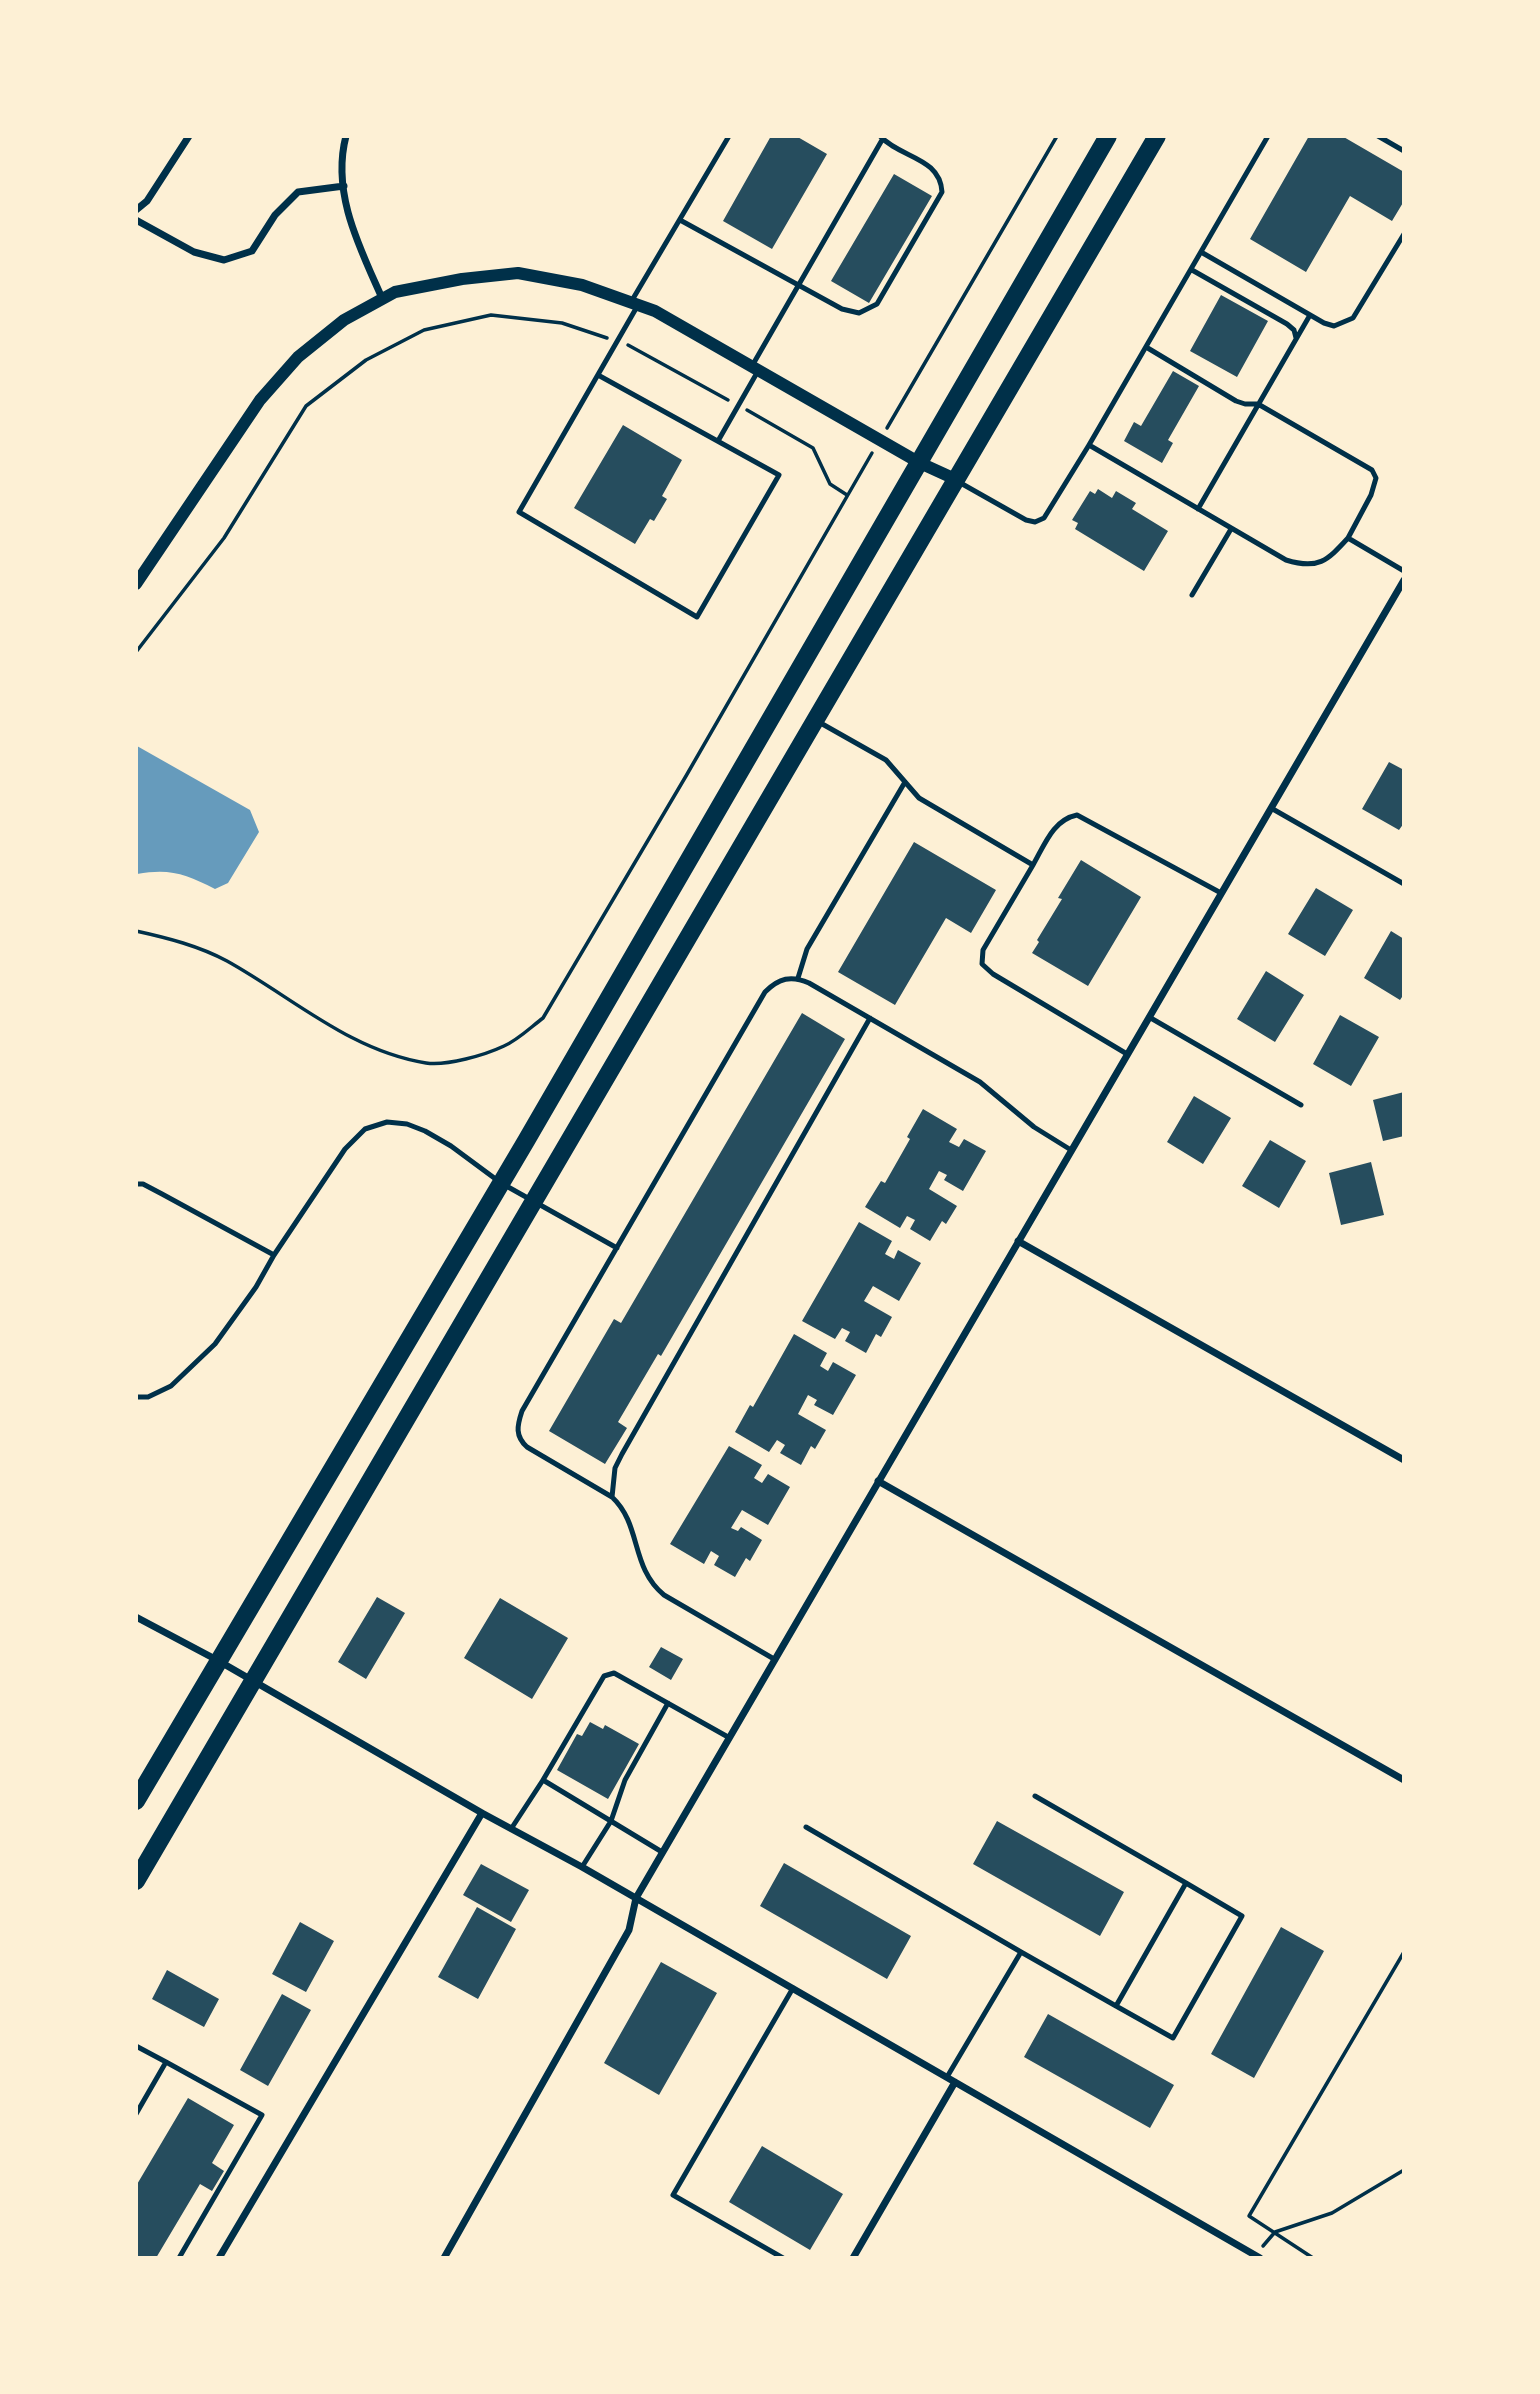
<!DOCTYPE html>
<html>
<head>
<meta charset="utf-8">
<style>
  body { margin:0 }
  #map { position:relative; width:1540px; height:2394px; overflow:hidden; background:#fdf0d5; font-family:Commissioner,sans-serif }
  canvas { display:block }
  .frame { position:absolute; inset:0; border:138px solid #fdf0d5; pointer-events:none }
</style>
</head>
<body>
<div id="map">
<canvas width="1540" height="2394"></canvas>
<div class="frame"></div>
</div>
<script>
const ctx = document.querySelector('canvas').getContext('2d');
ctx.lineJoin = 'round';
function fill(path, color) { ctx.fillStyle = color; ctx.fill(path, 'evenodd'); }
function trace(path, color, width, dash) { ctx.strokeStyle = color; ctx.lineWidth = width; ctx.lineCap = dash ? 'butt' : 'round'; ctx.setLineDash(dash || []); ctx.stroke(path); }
const water = new Path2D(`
  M137,746L250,810L259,832L228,883L215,889C186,874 170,868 137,874Z`);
const building = new Path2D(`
  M771,136H796L827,154L772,249L723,221Z
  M1309,136H1342L1404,172V201L1392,221L1350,196L1306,272L1250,239Z
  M894,174L932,196L869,303L831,281Z
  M1221,295L1268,321L1237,377L1190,351Z
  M1173,371L1199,386L1168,440L1173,443L1162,463L1124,441L1134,422L1141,426Z
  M623,425L682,460L662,496L667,499L654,521L650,519L635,544L574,508Z
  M1098,489L1112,498L1116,491L1136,503L1132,509L1168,531L1144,571L1075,529L1078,523L1072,520L1090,491L1095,494Z
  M1389,762L1404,770V823L1399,830L1362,809Z
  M914,842L996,890L971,933L946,918L895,1005L838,972Z
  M1081,860L1141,897L1088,986L1032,953L1039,942L1037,940L1062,899L1058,898Z
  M1316,888L1353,910L1325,956L1288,934Z
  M1391,931L1404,939V994L1400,1000L1364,978Z
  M1266,971L1304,995L1275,1042L1237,1019Z
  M802,1013L845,1039L661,1356L658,1354L618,1422L627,1428L605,1464L549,1431L614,1319L621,1323Z
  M1340,1015L1379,1037L1351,1086L1313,1064Z
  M1404,1092V1136L1383,1141L1373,1100Z
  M1194,1096L1231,1118L1203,1164L1167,1142Z
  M923,1109L957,1129L949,1142L959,1147L964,1139L986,1151L963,1191L944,1180L947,1175L939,1171L929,1189L957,1206L946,1224L942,1221L930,1241L910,1229L915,1220L907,1216L900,1228L865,1207L881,1181L885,1183L910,1139L907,1137Z
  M1270,1140L1306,1161L1279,1208L1242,1186Z
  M1371,1162L1384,1215L1341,1225L1329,1173Z
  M859,1222L892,1241L885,1254L894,1259L898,1250L921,1263L899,1301L873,1286L864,1301L892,1317L881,1337L876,1334L866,1353L845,1341L850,1332L842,1328L835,1339L802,1321Z
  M794,1334L827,1353L820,1366L828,1371L833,1362L856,1375L833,1415L814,1405L817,1400L808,1395L798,1414L826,1430L815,1449L811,1446L801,1465L780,1453L785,1445L777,1440L769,1452L735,1432L750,1405L753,1407Z
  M729,1446L762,1465L754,1478L762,1483L768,1474L790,1487L768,1525L742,1510L731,1528L738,1531L741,1527L762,1540L750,1561L746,1558L735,1577L714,1565L719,1556L711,1551L704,1564L670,1544Z
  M377,1597L405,1613L366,1679L338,1662Z
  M500,1598L568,1638L532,1699L464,1658Z
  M661,1647L683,1659L671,1680L649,1667Z
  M590,1722L603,1729L605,1725L639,1744L608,1799L557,1770L577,1734L582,1736Z
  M997,1821L1124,1892L1100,1936L973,1864Z
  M784,1863L911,1936L887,1979L760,1906Z
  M481,1864L529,1890L511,1922L463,1895Z
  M477,1907L516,1929L478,1999L438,1977Z
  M300,1922L334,1941L306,1992L272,1974Z
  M1281,1927L1324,1951L1254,2078L1211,2054Z
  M661,1962L717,1993L659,2095L604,2063Z
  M167,1970L219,1999L204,2027L152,1999Z
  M282,1994L311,2010L268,2086L240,2070Z
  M1048,2014L1174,2085L1150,2128L1024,2057Z
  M188,2098L234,2125L212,2163L224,2171L212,2191L200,2184L156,2258H136V2186Z
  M762,2146L843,2194L810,2250L729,2202Z`);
const path = new Path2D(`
  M628,345L728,400
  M747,410L813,448L830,484L847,495
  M887,428L1057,136
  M136,652L224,538L306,406L366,360L424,330L491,315L562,323L607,338
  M136,931C168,938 199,946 227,961C292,997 350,1051 426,1063C447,1066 485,1055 504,1046C518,1040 531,1027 543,1018L686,776L872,453
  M1263,2246L1275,2232L1332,2213L1404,2170
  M1313,2258L1249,2216L1404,1952`);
const service = new Path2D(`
  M1378,136L1404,151
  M680,220L842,309L859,313L877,304L942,192C940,157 900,158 880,136
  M1201,252L1324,323L1334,326L1353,318L1404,234
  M1192,270L1287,324L1294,330L1296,338
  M631,302L729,136
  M1146,347L1236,401L1245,404H1258L1372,470L1376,478L1371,495L1348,538
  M752,366L882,140
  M598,375L779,475L697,617L519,512L638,305
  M718,441L758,371
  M1089,445L1268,136
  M957,481L1026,520L1035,522L1044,518L1089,445L1286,560C1318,570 1327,561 1348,538L1404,571
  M1198,509L1310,315
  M1192,595L1231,529
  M817,721L886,760L919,798L1033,865C1045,844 1053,820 1077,815L1221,893
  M1271,808L1404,884
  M1033,865L983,950L982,964L993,974L1127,1054
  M798,978L807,949L905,782
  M1149,1017L1301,1105
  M136,1184H143L162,1194L274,1255
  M136,1397H148L171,1386L215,1344L256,1287L274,1255L345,1149L365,1129L387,1122L407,1124L425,1131L451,1146L501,1183L617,1248
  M612,1497L615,1468L622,1454L870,1018
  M774,1659L664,1595C630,1567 642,1525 612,1497L527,1447C515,1436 517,1426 522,1411L765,992C779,978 791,975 809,983L980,1082L1034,1127L1071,1150
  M806,1827L1021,1952
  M511,1829L543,1780
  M662,1852L543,1780L604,1676L614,1673L728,1737
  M582,1867L611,1821L625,1780L668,1703
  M1116,2006L1173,2038L1242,1916L1186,1883
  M136,2046L166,2062L136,2114
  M166,2062L262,2115L179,2258
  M947,2077L1021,1952L1116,2006L1186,1883L1035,1796
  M783,2258L673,2195L793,1988`);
const minor = new Path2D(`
  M346,136C331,193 360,248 382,298
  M136,210L147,201L189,136
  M136,220L194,252L224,260L252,251L275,215L298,192L344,186
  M1018,1241L1404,1460
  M878,1481L1404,1780
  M136,1617L217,1660L482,1813L582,1867L1260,2258
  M219,2258L482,1813
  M444,2258L629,1930L636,1898L650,1874L1404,580
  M853,2258L955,2082`);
const tertiary = new Path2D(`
  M136,584L260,400L298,357L344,320L395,292L462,279L518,273L582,285L655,311L920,463L955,479`);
const trunk = new Path2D(`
  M136,1801L526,1141L1108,136
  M136,1881L1157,136`);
fill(water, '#669bbc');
fill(building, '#264d5e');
trace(path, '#003049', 3.5);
trace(service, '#003049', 5);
trace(minor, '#003049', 7);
trace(tertiary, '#003049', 12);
trace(trunk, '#003049', 18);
</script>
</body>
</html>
